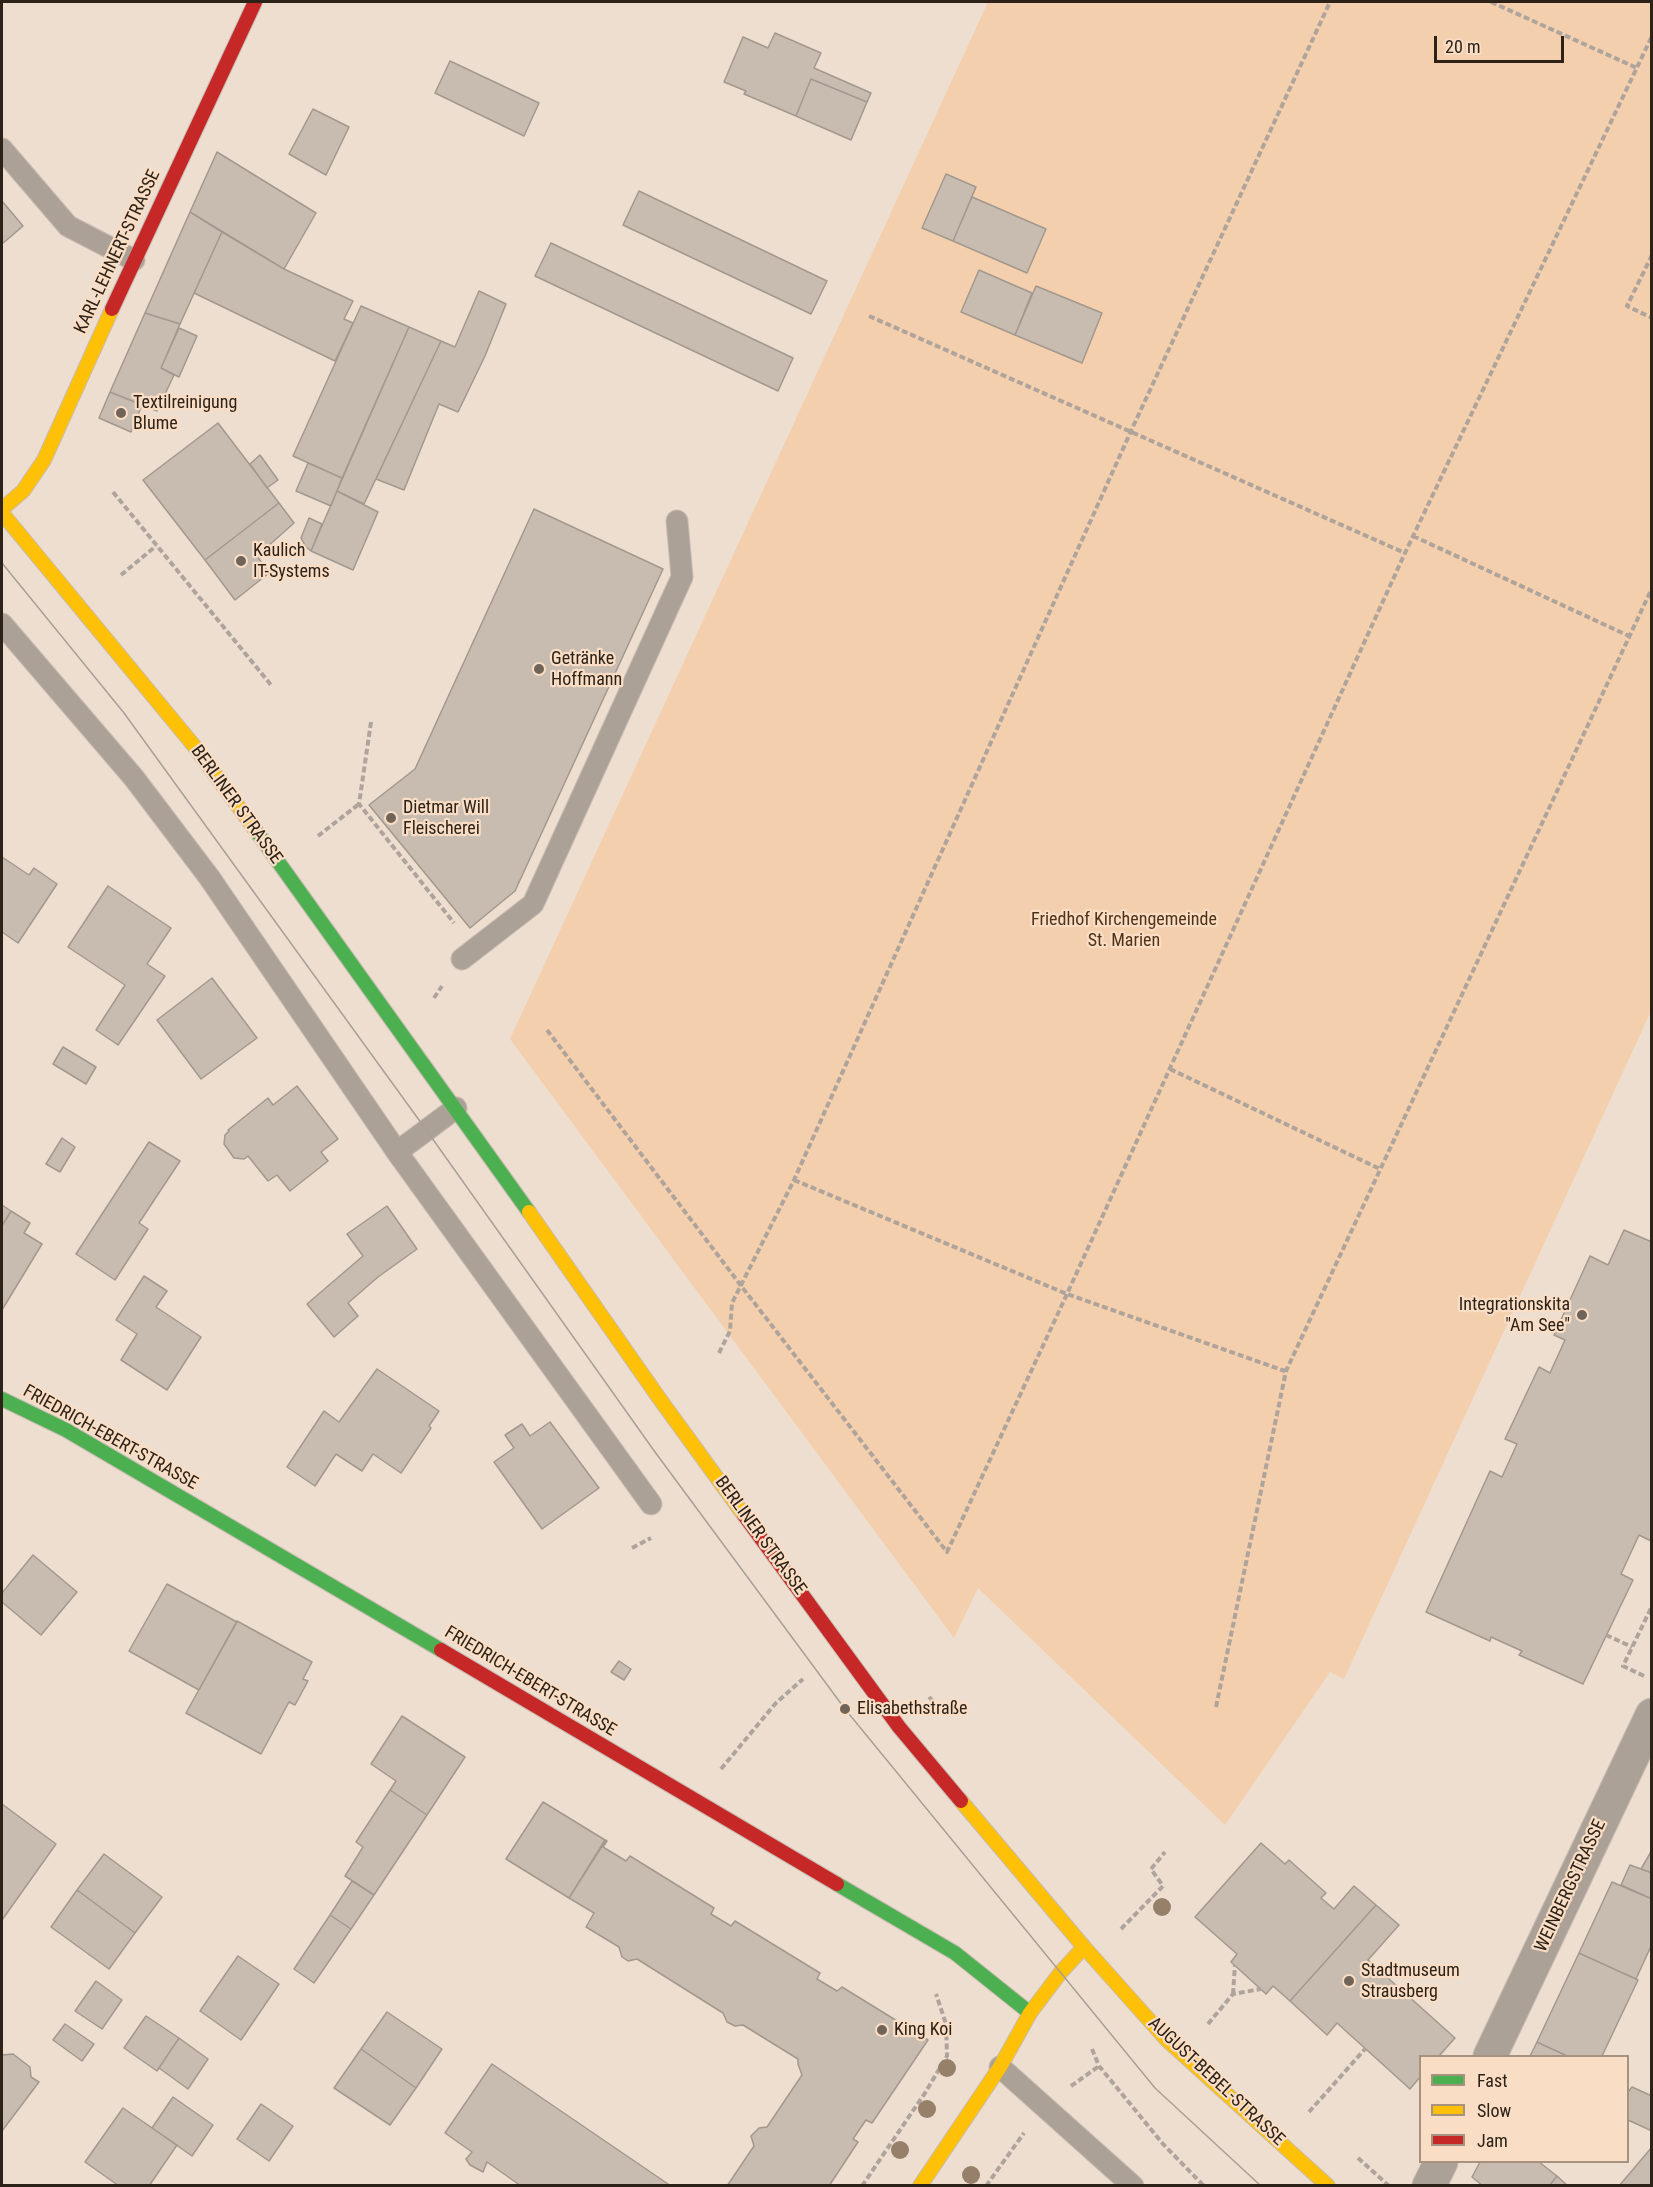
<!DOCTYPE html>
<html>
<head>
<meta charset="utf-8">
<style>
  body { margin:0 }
  #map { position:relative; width:1653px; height:2187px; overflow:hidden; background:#edded0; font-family:"Roboto Condensed",sans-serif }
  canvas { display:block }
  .frame { position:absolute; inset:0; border:3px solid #2c2218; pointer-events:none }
  .legend { position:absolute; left:1419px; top:2055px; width:210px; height:108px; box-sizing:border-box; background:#f9ddc4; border:2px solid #a7927f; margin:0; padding:8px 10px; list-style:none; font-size:18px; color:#2c2218 }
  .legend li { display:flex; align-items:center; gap:12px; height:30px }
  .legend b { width:30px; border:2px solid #a7927f }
  .scale { position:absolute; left:1434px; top:36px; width:130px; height:27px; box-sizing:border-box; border:3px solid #2c2218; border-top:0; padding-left:8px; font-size:18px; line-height:21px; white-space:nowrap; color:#2c2218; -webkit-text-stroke:4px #f9ddc4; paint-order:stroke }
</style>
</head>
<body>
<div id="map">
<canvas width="1653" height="2187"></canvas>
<div class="frame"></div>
<ul class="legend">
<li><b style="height:8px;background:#4caf50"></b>Fast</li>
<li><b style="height:8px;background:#ffc107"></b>Slow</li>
<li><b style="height:8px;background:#c62828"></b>Jam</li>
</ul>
<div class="scale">20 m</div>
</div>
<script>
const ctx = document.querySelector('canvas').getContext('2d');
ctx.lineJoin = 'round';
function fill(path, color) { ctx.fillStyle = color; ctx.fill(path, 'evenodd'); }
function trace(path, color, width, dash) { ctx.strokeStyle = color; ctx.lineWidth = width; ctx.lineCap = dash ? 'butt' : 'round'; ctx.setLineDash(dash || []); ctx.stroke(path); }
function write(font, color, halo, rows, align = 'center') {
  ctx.font = font + ' "Roboto Condensed",sans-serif'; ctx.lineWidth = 4.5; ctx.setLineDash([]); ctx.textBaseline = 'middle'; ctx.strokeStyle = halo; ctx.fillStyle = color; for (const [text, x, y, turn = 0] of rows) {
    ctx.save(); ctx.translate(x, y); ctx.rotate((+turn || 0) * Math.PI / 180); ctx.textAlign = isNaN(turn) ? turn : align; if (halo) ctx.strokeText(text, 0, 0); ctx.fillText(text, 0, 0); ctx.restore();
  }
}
const green = new Path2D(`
  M988,2H1651V1011L1344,1679L1330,1672L1225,1825L978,1588L954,1638L510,1039Z`);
const building = new Path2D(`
  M775,33L821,53L814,68L871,93L867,102L811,79L796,116L744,94L746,91L724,82L743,37L768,48Z
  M450,61L539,103L524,136L435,93Z
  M811,79L867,102L851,140L796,116Z
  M313,109L349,127L326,175L289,154Z
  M217,152L316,213L284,269L190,212Z
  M946,174L976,187L953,241L922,228Z
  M639,191L827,281L811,314L623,225Z
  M972,197L1046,229L1027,273L953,241Z
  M2,201L23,226L2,244Z
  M190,212L222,232L180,324L145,313Z
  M222,232L284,269L353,301L344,319L353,323L335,361L194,293Z
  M551,243L793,358L778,391L535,276Z
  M979,270L1032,293L1015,335L961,312Z
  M1036,286L1102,313L1082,363L1015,335Z
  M479,291L506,304L485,356L458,412L439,404L404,490L376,479L441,341L455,347Z
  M361,306L409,327L342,478L293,456Z
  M145,313L180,324L161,368L174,375L157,411L110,392Z
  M409,327L441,341L364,504L337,491Z
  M179,328L197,336L179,377L161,368Z
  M110,392L142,405L131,432L99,418Z
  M218,423L279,503L205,560L143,480Z
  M260,455L278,480L267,488L250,464Z
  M308,463L342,478L331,506L296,491Z
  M337,491L378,512L353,570L311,551Z
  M279,503L294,523L257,556L269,573L235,600L205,560Z
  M534,509L663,569L515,891L470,928L369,805L415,769Z
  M309,518L322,524L311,551L306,547L301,538Z
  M2,857L29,875L34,868L57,884L18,943L2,932Z
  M108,886L171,928L147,964L165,976L118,1045L96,1030L125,985L68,947Z
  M212,978L257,1038L201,1079L157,1020Z
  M63,1047L96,1067L86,1084L53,1064Z
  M297,1086L338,1139L321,1152L328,1161L290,1191L277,1175L268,1181L248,1156L244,1159L234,1158L224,1144L225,1135L229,1131L228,1130L268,1098L273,1105Z
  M62,1138L75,1147L60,1172L46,1164Z
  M149,1142L180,1161L139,1223L148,1229L115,1280L76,1254Z
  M2,1205L11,1211L2,1226Z
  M387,1206L417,1249L378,1277L348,1303L358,1316L334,1337L307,1304L363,1256L347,1234Z
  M11,1211L30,1223L24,1233L42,1244L2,1310V1226Z
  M1624,1230L1652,1242V1539L1651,1541L1639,1535L1621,1574L1633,1580L1583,1684L1519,1655L1522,1651L1491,1637L1490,1641L1426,1612L1490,1471L1502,1477L1517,1444L1505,1439L1539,1367L1550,1373L1565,1340L1554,1335L1590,1256L1608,1265Z
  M144,1276L167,1291L156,1307L201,1337L167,1390L121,1360L137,1334L116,1320Z
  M377,1369L439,1411L429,1426L431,1428L401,1473L373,1454L362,1471L336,1454L315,1486L287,1467L324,1411L339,1422Z
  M550,1422L599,1488L542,1529L494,1462L514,1448L505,1435L522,1424L530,1436Z
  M33,1555L77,1592L41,1635L2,1602V1593Z
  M167,1584L237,1622L199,1690L129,1651Z
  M237,1621L312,1662L303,1679L308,1681L295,1705L289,1702L261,1754L186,1713Z
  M619,1661L631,1669L624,1680L611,1672Z
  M402,1716L465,1757L427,1815L390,1790L396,1781L371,1764Z
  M390,1790L427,1815L374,1895L345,1876L363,1847L356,1842Z
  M543,1802L605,1840L569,1898L506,1859Z
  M2,1804L56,1844L2,1920Z
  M606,1840L607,1841L603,1847L626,1861L630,1856L714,1908L711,1914L731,1926L735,1921L820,1973L817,1979L837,1991L842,1987L928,2040L872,2123L866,2120L853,2139L858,2142L829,2186H727L754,2146L751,2136L759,2128L767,2127L802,2075L798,2064V2059L743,2025L735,2026L727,2022L723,2013L637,1959L628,1961L622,1957L619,1947L586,1927L594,1913L569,1898Z
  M1261,1843L1285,1864L1289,1860L1326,1893L1321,1898L1334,1909L1354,1886L1376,1905L1290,2001L1273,1986L1266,1994L1231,1962L1237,1954L1195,1917Z
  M1652,1850V1873L1641,1869Z
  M104,1854L162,1897L135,1933L77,1890Z
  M1630,1865L1652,1873V1899L1621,1885Z
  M352,1881L374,1895L351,1929L330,1915Z
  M1612,1882L1652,1899V1944L1636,1979L1579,1953Z
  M77,1890L135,1933L109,1969L51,1927Z
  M1376,1905L1399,1925L1368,1960L1455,2038L1439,2056H1420V2077L1410,2089L1337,2023L1327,2035L1290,2001Z
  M330,1915L351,1929L314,1983L294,1969Z
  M1579,1953L1638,1980L1602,2056H1567L1537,2042Z
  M238,1956L279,1984L241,2040L200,2011Z
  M96,1981L122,2000L102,2029L75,2011Z
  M387,2012L442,2049L416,2088L361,2049Z
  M146,2016L179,2038L157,2071L124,2048Z
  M65,2024L94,2044L82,2061L53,2040Z
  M179,2038L208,2059L188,2089L159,2068Z
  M1537,2042L1567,2056H1530Z
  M361,2049L416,2088L390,2125L334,2088Z
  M13,2054L30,2067L31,2077L39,2082L2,2131V2055Z
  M492,2064L671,2186H521L487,2162L483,2172L470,2165L466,2159L472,2152L445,2133Z
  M1632,2087L1652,2096V2131L1628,2120V2092Z
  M173,2097L213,2125L192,2156L152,2128Z
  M261,2104L293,2126L269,2161L237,2139Z
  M123,2108L177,2145L149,2186H119L85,2162Z
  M1652,2147V2186H1619Z
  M1480,2162H1539L1557,2176L1549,2186H1483L1472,2177Z
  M1557,2176L1568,2186H1549Z`);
const path = new Path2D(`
  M1491,2L1637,68
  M1652,255L1627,306L1652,318
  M869,316L1405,553
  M113,492L271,685
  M1413,536L1629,636
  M121,575L156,546
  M371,722L359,804L454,923
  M318,836L359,804
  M434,998L442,986
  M547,1030L742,1287L947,1552L1067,1294L1405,553L1652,36
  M1170,1069L1380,1169
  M794,1180L1067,1294L1285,1371
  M719,1353L730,1331L732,1303L794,1180L1131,431L1330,2
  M632,1548L651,1538
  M1606,1635L1632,1647
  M1644,1676L1623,1666L1652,1606
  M929,1697L940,1709
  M1216,1707L1286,1371L1652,588
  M721,1769L775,1704L803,1679
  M1121,1929L1163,1886L1151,1869L1165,1852
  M1233,1994L1235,1965
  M1208,2024L1233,1994L1261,1989
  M1092,2049L1099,2066L1163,2144L1204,2186
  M1071,2086L1099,2066
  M1309,2112L1365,2049
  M1358,2158L1389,2186
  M862,2186L925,2093L947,2056L946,2024L936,1994
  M986,2186L1024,2133`);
const lane = new Path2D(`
  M2,149L68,226L134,260
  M2,624L134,778L209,877L397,1152L651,1504
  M462,959L533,904L682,577L677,521
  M397,1152L456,1108
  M1000,2067L1133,2186`);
const street = new Path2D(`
  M1490,2056L1652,1715
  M1429,2186L1441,2162`);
const fast = new Path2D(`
  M254,828L529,1212
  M2,1399L66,1430L441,1650
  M837,1884L955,1953L1030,2013`);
const slow = new Path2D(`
  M2,509L23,491L44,460L112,309
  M2,513L195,747L254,828
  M529,1212L659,1398L744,1515
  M961,1801L1084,1947L1166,2039L1328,2186
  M920,2186L1000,2067L1030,2013L1061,1972L1084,1947`);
const jam = new Path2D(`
  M112,309L255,2
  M744,1515L899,1727L961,1801
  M441,1650L837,1884`);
const tram = new Path2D(`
  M2,563L124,713L427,1131L655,1452L845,1709L1155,2088L1261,2186`);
const trees = [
  [1162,1907],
  [947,2068],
  [927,2109],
  [900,2150],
  [971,2175]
];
const markers = [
  [121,413,6,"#706458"],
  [241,561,6,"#706458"],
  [539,669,6,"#706458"],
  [391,818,6,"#706458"],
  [1582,1315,6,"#706458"],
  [845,1709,6,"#706458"],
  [1349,1981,6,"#706458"],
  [882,2030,6,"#706458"]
];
const streetNames = [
  ["KARL-LEHNERT-STRASSE",118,252,-65],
  ["BERLINER STRASSE",236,805,54],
  ["FRIEDRICH-EBERT-STRASSE",110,1438,29],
  ["BERLINER STRASSE",760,1536,54],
  ["FRIEDRICH-EBERT-STRASSE",530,1682,31],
  ["WEINBERGSTRASSE",1571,1886,-65],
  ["AUGUST-BEBEL-STRASSE",1216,2082,43]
];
const poiNames = [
  ["Textilreinigung",133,403],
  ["Blume",133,424],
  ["Kaulich",253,551],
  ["IT-Systems",253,572],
  ["Getränke",551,659],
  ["Hoffmann",551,680],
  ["Dietmar Will",403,808],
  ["Fleischerei",403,829],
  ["Integrationskita",1570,1305,"right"],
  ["\"Am See\"",1570,1326,"right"],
  ["Elisabethstraße",857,1709],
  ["Stadtmuseum",1361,1971],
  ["Strausberg",1361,1992],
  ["King Koi",894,2030]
];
const parkNames = [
  ["Friedhof Kirchengemeinde",1124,920],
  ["St. Marien",1124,941]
];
fill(green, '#f4cfad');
fill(building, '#c8bcb1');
trace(building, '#a3988d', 1.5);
trace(lane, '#c8bcb1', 23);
trace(street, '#c8bcb1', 35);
trace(fast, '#c8bcb1', 16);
trace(slow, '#c8bcb1', 16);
trace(jam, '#c8bcb1', 16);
trace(path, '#afa49b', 4, [6, 3]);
trace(lane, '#aca197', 21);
trace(street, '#aca197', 33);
trace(fast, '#4caf50', 14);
trace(slow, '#ffc107', 14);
trace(jam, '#c62828', 14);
trace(tram, '#aa9f95', 1.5);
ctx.fillStyle = '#97806a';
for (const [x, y] of trees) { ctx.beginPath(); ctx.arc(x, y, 9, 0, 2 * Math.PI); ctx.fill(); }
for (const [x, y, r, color] of markers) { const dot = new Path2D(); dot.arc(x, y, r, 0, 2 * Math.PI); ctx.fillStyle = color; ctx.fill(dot); trace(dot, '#f9ddc4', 2); }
write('18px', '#2c2218', '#f9ddc4', streetNames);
write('18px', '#2c2218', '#f9ddc4', poiNames, 'left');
write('18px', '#503316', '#f9ddc4', parkNames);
</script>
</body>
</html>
